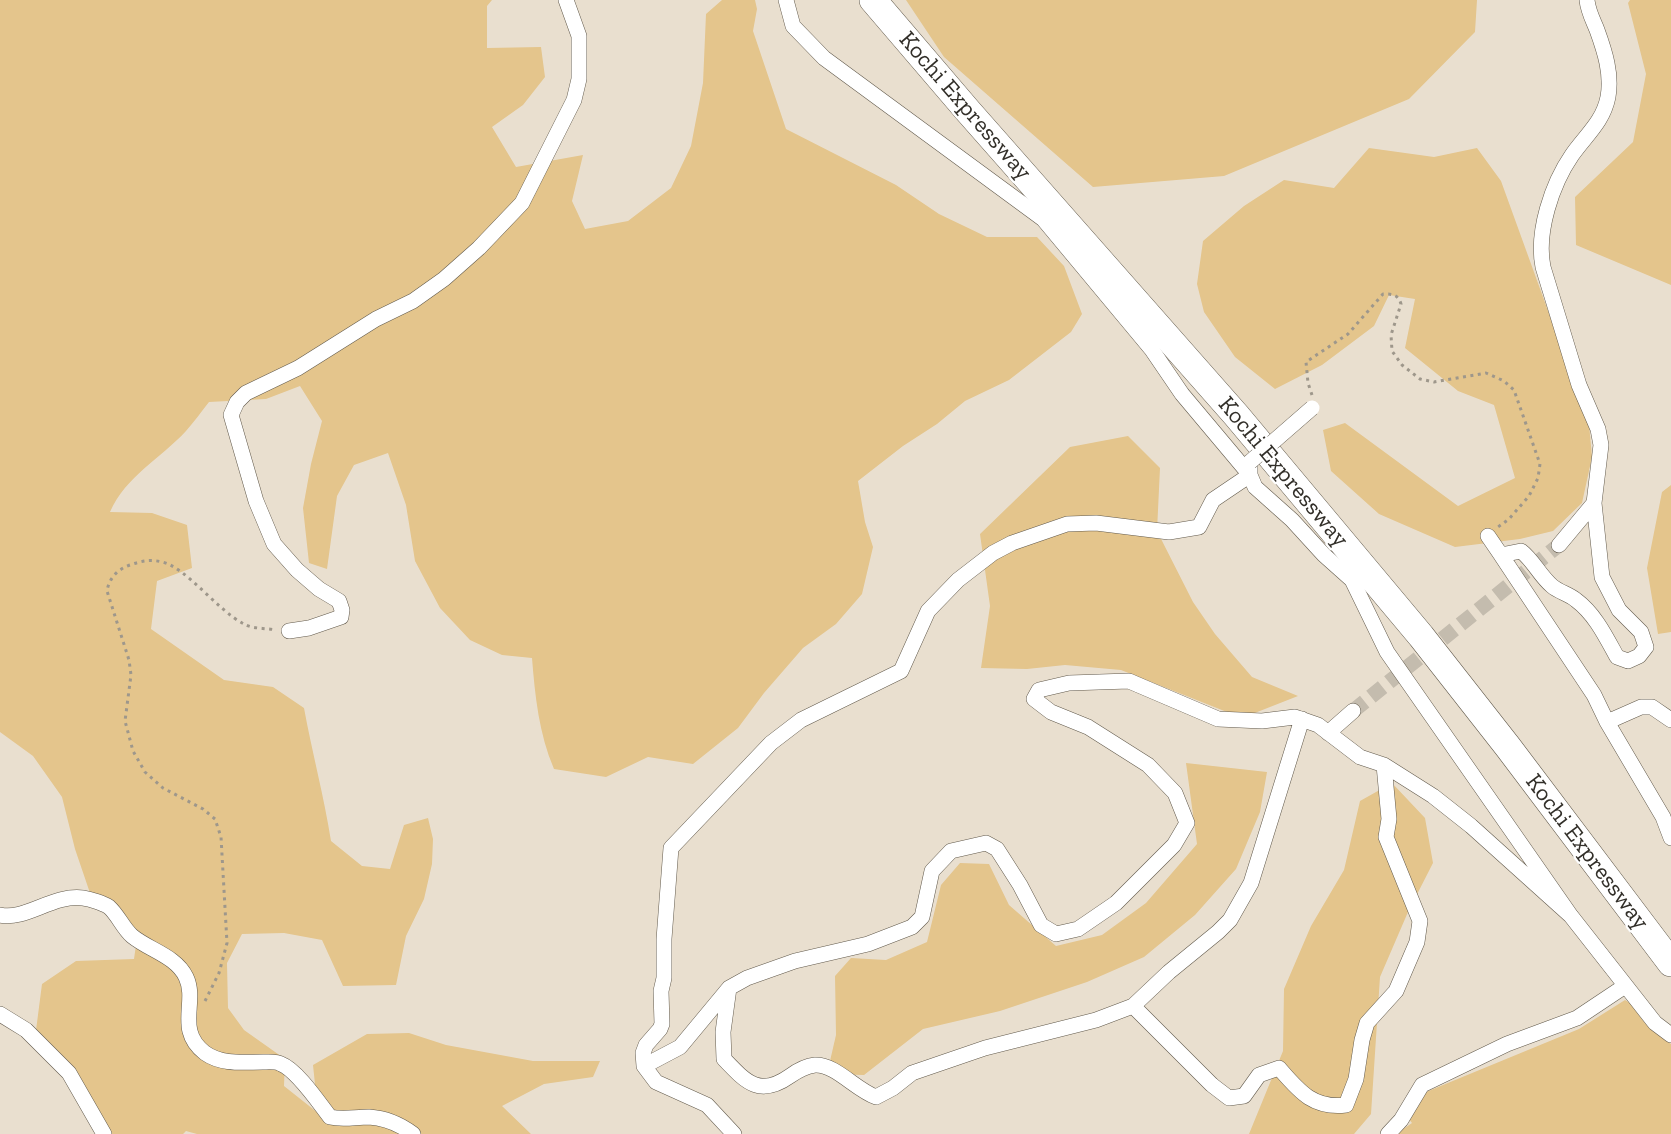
<!DOCTYPE html>
<html>
<head>
<meta charset="utf-8">
<style>
  body { margin:0 }
  canvas { display:block; background:#e9dfcf }
</style>
</head>
<body>
<canvas width="1671" height="1134"></canvas>
<script>
const ctx = document.querySelector('canvas').getContext('2d');
ctx.lineJoin = 'round';
function fill(path, color) { ctx.fillStyle = color; ctx.fill(path, 'evenodd'); }
function trace(path, color, width, dash) { ctx.strokeStyle = color; ctx.lineWidth = width; ctx.lineCap = dash ? 'butt' : 'round'; ctx.setLineDash(dash || []); ctx.stroke(path); }
function write(font, color, halo, rows, align = 'center') {
  ctx.font = font + ' "Zilla Slab",serif'; ctx.lineWidth = 4.5; ctx.setLineDash([]); ctx.textBaseline = 'middle'; ctx.strokeStyle = halo; ctx.fillStyle = color; for (const [text, x, y, turn = 0] of rows) {
    ctx.save(); ctx.translate(x, y); ctx.rotate((+turn || 0) * Math.PI / 180); ctx.textAlign = isNaN(turn) ? turn : align; if (halo) ctx.strokeText(text, 0, 0); ctx.fillText(text, 0, 0); ctx.restore();
  }
}
const green = new Path2D(`
  M0,0H492L487,6V48L541,47L545,77L523,105L492,127L516,167L583,155L572,201L585,229L628,221L671,188L691,146L703,83L706,14L722,0H755L757,9L753,31L786,129L896,185L939,214L987,237H1037L1064,266L1082,314L1071,332L1009,380L965,401L937,424L903,446L858,481L865,522L873,547L862,594L836,624L803,648L764,693L738,728L693,764L648,757L606,777L554,769C539,734 535,696 532,658L502,655L470,640L440,608L415,561L406,505L388,453L354,465L337,496L327,569L309,563L303,508L311,464L322,421L300,386L266,399L209,402C201,412 194,422 186,431C160,459 126,476 110,512L152,513L187,525L192,568L157,581L151,629L224,680L273,687L304,708C312,752 324,796 331,841L362,866L390,869L404,825L428,818L433,839L432,864L424,899L406,936L396,985L343,986L322,940L284,933L242,934L227,963L228,1008L244,1030L285,1059L284,1086L318,1113L313,1065L367,1034L409,1033L446,1045L533,1061H600L593,1077L544,1084L502,1106L531,1134H197L186,1131L183,1134H104L35,1038L42,984L76,961L134,959L138,931L91,896L75,849L62,797L33,756L0,732Z
  M906,0H1477L1475,32L1409,99L1224,176L1093,187L944,57Z
  M1630,0H1671V285L1576,245L1575,197L1633,142L1646,74L1628,3Z
  M1369,148L1434,157L1477,148L1501,181L1589,424L1592,457L1582,503L1553,531L1520,539L1455,547L1379,514L1331,471L1323,430L1345,423L1458,506L1515,478L1494,405L1458,391L1405,348L1415,299L1389,295L1374,326L1322,365L1275,389L1235,357L1204,312L1197,284L1203,241L1244,206L1284,180L1334,188Z
  M1128,436L1160,468L1157,531L1193,602L1215,634L1252,677L1298,696L1242,718L1121,670L1065,665L1027,669L981,668L990,606L980,534L1070,447Z
  M1671,485V632L1658,634L1647,568L1662,492Z
  M1186,763L1267,772L1260,812L1236,869L1195,915L1144,957L1087,982L1000,1011L923,1029L864,1075L827,1074L836,1035L835,976L851,958L886,960L927,942L941,885L960,863L989,864L1009,905L1056,946L1102,935L1146,903L1197,844Z
  M1392,783L1425,818L1433,863L1408,912L1380,977L1371,1114L1354,1134H1249L1283,1051L1284,989L1311,926L1344,870L1360,801Z
  M1625,1000L1630,1003L1644,1022L1671,1044V1134H1396L1412,1123L1408,1118L1426,1092L1579,1029Z`);
const minorTunnel = new Path2D(`
  M1353,711L1559,545`);
const path = new Path2D(`
  M1312,395L1308,383L1306,362L1348,334L1383,294C1392,294 1398,294 1401,304L1391,335L1392,351L1402,365L1420,379L1434,382L1486,373L1504,381L1514,390L1540,464L1538,478L1529,496L1509,519L1498,527
  M205,1001L219,973L227,943L221,837L215,819L203,809L163,788L145,772L133,751L125,721L131,675L129,660L107,591C109,578 118,569 130,565C141,561 151,559 162,562C186,567 218,611 244,624C252,629 266,628 276,630`);
const minor = new Path2D(`
  M786,0L793,26L824,58L1043,219L1152,350L1182,394L1250,475
  M1250,465V475L1255,487L1292,520L1324,555L1352,580L1387,652L1571,916L1655,1023L1671,1035
  M1594,503L1602,577L1619,610L1641,632L1646,647L1639,656L1628,661L1617,657C1606,637 1595,614 1576,600C1569,594 1559,592 1552,586C1540,576 1533,560 1521,551L1501,555L1594,695L1607,722L1663,817L1671,838
  M1488,536L1501,555
  M1559,545L1594,503L1601,445L1598,429L1579,385L1543,267C1536,232 1552,184 1572,155C1586,135 1603,122 1608,97C1612,74 1605,52 1597,30C1593,20 1588,11 1587,0
  M289,631L309,628L341,617L342,610L339,601L319,589L297,570L274,544L256,501L231,415L237,402L246,393L298,368L376,319L413,301L444,279L479,248L522,203L574,100L579,79V36L566,0
  M1607,722L1641,707H1652L1671,720
  M1328,733L1353,711
  M0,915C25,921 53,894 83,898C90,899 103,903 109,907C118,915 123,928 132,936C149,950 176,956 186,977C198,1002 175,1030 205,1053C222,1065 243,1062 263,1062C268,1062 276,1061 281,1064C297,1070 319,1103 330,1117C343,1120 355,1117 369,1117C385,1118 401,1125 413,1134
  M729,988L723,1032L724,1059C745,1081 759,1098 790,1076C797,1071 806,1066 815,1065C835,1064 856,1090 876,1097L893,1088L912,1073L985,1048L1096,1020L1133,1006L1169,972L1218,932L1230,920L1251,883L1302,719
  M1133,1006L1212,1085L1229,1098L1244,1096L1259,1075L1279,1068C1299,1091 1313,1109 1346,1105L1356,1079L1362,1040L1367,1023L1396,991L1417,942L1420,921L1386,837L1389,819L1384,765
  M0,1014L26,1030L69,1073L104,1134
  M644,1066L680,1047L729,988L747,978L795,961L868,944L912,927L922,917L932,871L951,851L986,843L997,849L1020,885L1041,925L1056,934L1078,929L1116,903L1174,845L1187,823L1175,793L1148,765L1088,727L1051,712L1034,699L1039,690L1069,683L1129,681L1218,719L1262,721L1295,717L1318,725L1360,757L1384,765L1433,796L1471,826L1571,916
  M734,1134L707,1105L656,1082L644,1066L643,1053L646,1045L660,1029L662,1024L661,991L664,978V939L671,848L771,743L801,720L901,671L928,611L958,580L993,553L1012,543L1067,524L1096,523L1169,532L1199,527L1213,500L1250,475
  M1388,1134L1401,1120L1422,1085L1507,1044L1577,1018L1625,986`);
const motorway = new Path2D(`
  M873,0L968,111L1236,415L1421,636L1508,747L1671,963`);
const minorBridge = new Path2D(`
  M1250,462L1312,408`);
const streetNames = [
  ["Kochi Expressway",965,106,49],
  ["Kochi Expressway",1283,472,50],
  ["Kochi Expressway",1587,852,53]
];
fill(green, '#e4c58c');
trace(minorTunnel, '#c4bcae', 15, [15, 8]);
trace(minor, '#625a4c', 16);
trace(motorway, '#625a4c', 28);
trace(path, '#9e978b', 3, [3, 4.5]);
trace(minor, '#fff', 15);
trace(motorway, '#fff', 27);
trace(minorBridge, '#625a4c', 16, []);
trace(minorBridge, '#fff', 15);
write('24px', '#322f29', '#fff', streetNames);
</script>
</body>
</html>
